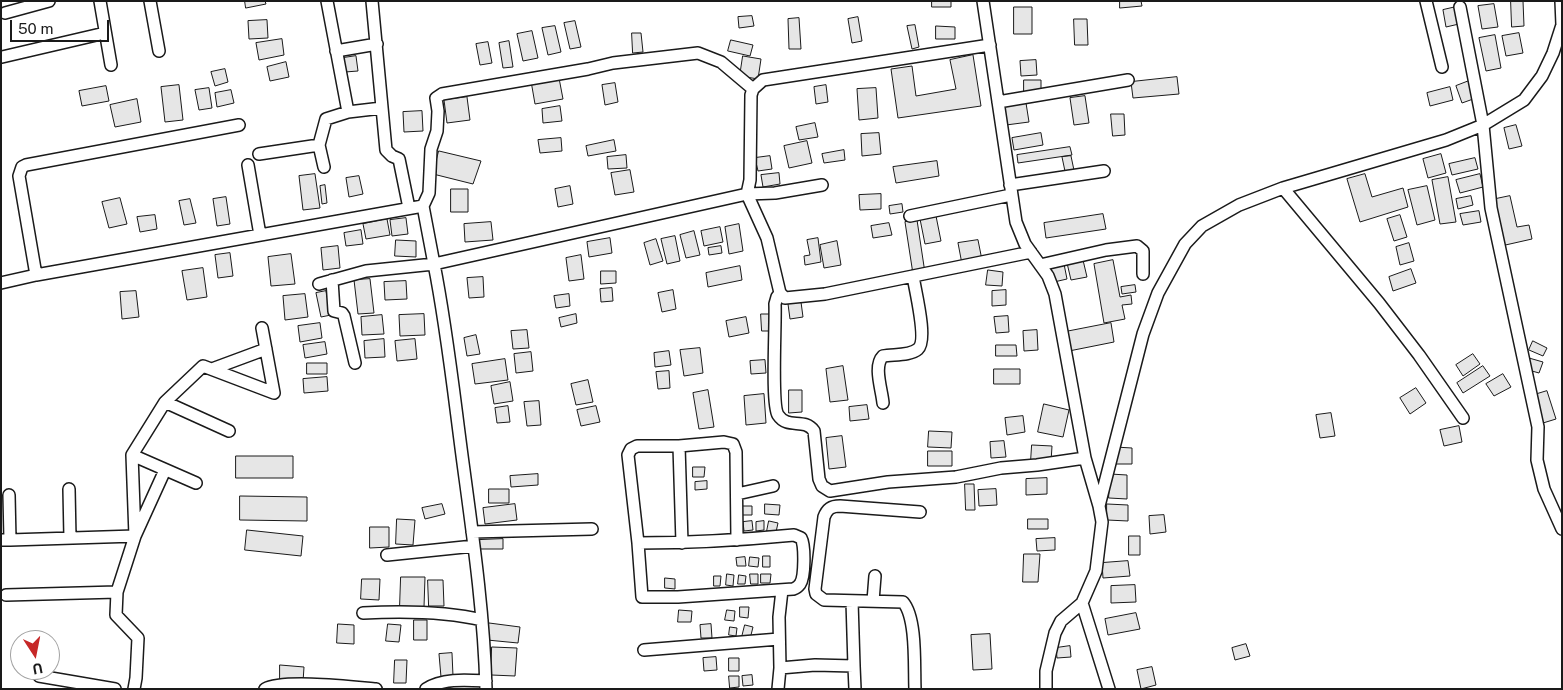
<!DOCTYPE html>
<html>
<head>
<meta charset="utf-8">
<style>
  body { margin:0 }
  #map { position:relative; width:1563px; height:690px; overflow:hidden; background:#fff; font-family:"Public Sans",sans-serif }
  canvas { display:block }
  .frame { position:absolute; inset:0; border:2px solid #1a1a1a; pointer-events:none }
  .north { position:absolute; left:10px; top:630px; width:50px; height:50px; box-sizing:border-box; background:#fff; border:1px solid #a3a3a3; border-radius:50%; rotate:169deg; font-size:14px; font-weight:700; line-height:20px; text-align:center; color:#1a1a1a }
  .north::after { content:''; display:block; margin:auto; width:18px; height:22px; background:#c62828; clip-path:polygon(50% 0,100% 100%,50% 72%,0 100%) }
  .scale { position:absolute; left:10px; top:20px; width:99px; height:22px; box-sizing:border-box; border:2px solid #1a1a1a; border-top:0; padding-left:6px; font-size:15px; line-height:18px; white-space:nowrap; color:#1a1a1a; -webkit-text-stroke:4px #fff; paint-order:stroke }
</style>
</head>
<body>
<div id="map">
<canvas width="1563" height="690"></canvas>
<div class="frame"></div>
<div class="north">U</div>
<div class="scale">50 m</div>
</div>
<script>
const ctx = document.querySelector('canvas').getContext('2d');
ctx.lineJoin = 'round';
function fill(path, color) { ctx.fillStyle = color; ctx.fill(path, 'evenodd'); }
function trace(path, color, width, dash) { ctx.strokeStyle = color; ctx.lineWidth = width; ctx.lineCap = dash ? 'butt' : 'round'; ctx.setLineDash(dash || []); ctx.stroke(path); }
const building = new Path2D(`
  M245,1H265L266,4L246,8Z
  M932,1H951V7H932Z
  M1120,1H1141L1142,6L1120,8Z
  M1511,1H1523L1524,26L1512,27Z
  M1494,4L1498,27L1482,29L1478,6Z
  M1014,7H1032V34H1014Z
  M1456,7L1459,24L1446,27L1443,10Z
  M752,16L754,26L739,28L738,17Z
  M858,17L862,41L852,43L848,19Z
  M799,18L801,49H789L788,19Z
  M1074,19H1087L1088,45H1075Z
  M267,20L268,38L249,39L248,21Z
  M575,21L581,47L570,49L564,23Z
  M915,25L919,47L912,49L907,26Z
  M555,26L561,52L548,55L542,28Z
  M936,26L955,27V39H936Z
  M532,31L538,58L523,61L517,34Z
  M632,33H641L643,52L633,53Z
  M1519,33L1523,53L1506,56L1502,36Z
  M1495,35L1501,68L1486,71L1479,38Z
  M282,39L284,55L259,60L256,43Z
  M731,40L753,45L750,56L728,51Z
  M509,41L513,67L503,68L499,43Z
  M488,42L492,63L480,65L476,44Z
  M973,55L981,106L898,118L891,69L912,66L916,96L956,89L950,60Z
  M356,56L358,71L345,72L343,58Z
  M743,56L761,59L758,79L740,76Z
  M1036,60L1037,75L1021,76L1020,61Z
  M286,62L289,77L270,81L267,67Z
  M225,69L228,82L215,86L211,72Z
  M1177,77L1179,94L1133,98L1131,82Z
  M559,78L563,99L535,104L531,81Z
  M1024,80H1041V92H1024Z
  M1469,81L1476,98L1462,103L1456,86Z
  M615,83L618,102L605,105L602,85Z
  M179,85L183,120L165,122L161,87Z
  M826,85L828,102L816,104L814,87Z
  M106,86L109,101L82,106L79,91Z
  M1450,87L1453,100L1430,106L1427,93Z
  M209,88L212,108L199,110L195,90Z
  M876,88L878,118L859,120L857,89Z
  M231,90L234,103L217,107L215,93Z
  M1085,96L1089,123L1074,125L1070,98Z
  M467,97L470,120L447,123L444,100Z
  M137,99L141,122L115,127L110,105Z
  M1026,103L1029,122L1006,125L1003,107Z
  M560,106L562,121L543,123L542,109Z
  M422,111L423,131L404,132L403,112Z
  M1111,114H1124L1125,135L1113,136Z
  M815,123L818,137L799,140L796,127Z
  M1516,125L1522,146L1509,149L1504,128Z
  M879,133L881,154L862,156L861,134Z
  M1041,133L1043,145L1014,150L1012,138Z
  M561,138L562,151L540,153L538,140Z
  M614,140L616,151L588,156L586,146Z
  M807,141L812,163L789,168L784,146Z
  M1070,147L1072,155L1018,163L1017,155Z
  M844,150L845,160L824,163L822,154Z
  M439,151L481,161L473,184L433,174Z
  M1441,154L1446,173L1428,178L1423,159Z
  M626,155L627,168L608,169L607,157Z
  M770,156L772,169L758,171L755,158Z
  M1071,156L1075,175L1066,176L1062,157Z
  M1475,158L1478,169L1452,175L1449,164Z
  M937,161L939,176L896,183L893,167Z
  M630,170L634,192L615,195L611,173Z
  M779,173L780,184L763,187L761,175Z
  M315,174L320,208L303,210L299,176Z
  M1365,174L1372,197L1403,188L1408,207L1360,222L1347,179Z
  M1480,174L1483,187L1460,193L1456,180Z
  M359,176L363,194L349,197L346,178Z
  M1448,177L1456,222L1440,224L1432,180Z
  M325,185L327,203L322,204L320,186Z
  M570,186L573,204L558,207L555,189Z
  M1427,186L1435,220L1417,225L1408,190Z
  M451,189H468V212H451Z
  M881,194V209L860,210L859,195Z
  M1471,196L1473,205L1458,209L1456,199Z
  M1510,196L1517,227L1529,225L1532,239L1501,246L1491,200Z
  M226,197L230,224L217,226L213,199Z
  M120,198L127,224L109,228L102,202Z
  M190,199L196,223L184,225L179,201Z
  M902,204L903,212L890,214L889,206Z
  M1479,211L1481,222L1463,225L1460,214Z
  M1103,214L1106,229L1046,238L1044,223Z
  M155,215L157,229L140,232L137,217Z
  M1400,215L1407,237L1394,241L1387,219Z
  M936,216L941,241L925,244L920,219Z
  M406,218L408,234L392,236L390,220Z
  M387,219L390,235L366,239L363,224Z
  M917,220L925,273L913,274L905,222Z
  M491,222L493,240L465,242L464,224Z
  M889,223L892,235L873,238L871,226Z
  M739,224L743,251L729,254L725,227Z
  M720,227L723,242L704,246L701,231Z
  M361,230L363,244L346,246L344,233Z
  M694,231L700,255L686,258L680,235Z
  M675,236L680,261L667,264L661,239Z
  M610,238L612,253L589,257L587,242Z
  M818,238L821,262L805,265L804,256L810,255L807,240Z
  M656,239L663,261L650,265L644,243Z
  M396,240L416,241V257L395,256Z
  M978,240L982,260L962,264L958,243Z
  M837,241L841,265L824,268L820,245Z
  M1409,243L1414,261L1400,265L1396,247Z
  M338,246L340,268L323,270L321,248Z
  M721,246L722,253L709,255L708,248Z
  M230,253L233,276L218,278L215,255Z
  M291,254L295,284L271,286L268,257Z
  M581,255L584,279L569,281L566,258Z
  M1083,260L1087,277L1071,280L1067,263Z
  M1113,260L1120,297L1131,295L1132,304L1122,305L1125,319L1104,323L1094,264Z
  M1064,264L1067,279L1054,282L1051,267Z
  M740,266L742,280L708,287L706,273Z
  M203,268L207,297L187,300L182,271Z
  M1411,269L1416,283L1393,291L1389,277Z
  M988,270L1003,272L1002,286L986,285Z
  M601,271H616V283L601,284Z
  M483,277L484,297L469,298L467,278Z
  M370,279L374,313L358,314L354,280Z
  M406,281L407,299L385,300L384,282Z
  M1135,285L1136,292L1122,294L1121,287Z
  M612,288L613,301L601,302L600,289Z
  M673,290L676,309L662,312L658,293Z
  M1006,290V305L992,306V291Z
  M136,291L139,317L122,319L120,292Z
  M326,291L331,315L321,317L316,293Z
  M305,294L308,317L285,320L283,296Z
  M569,294L570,306L556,308L554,296Z
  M801,302L803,317L790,319L788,304Z
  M424,314L425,335L400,336L399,315Z
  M576,314L577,323L561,327L559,318Z
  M761,314H772L773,331H762Z
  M382,315L384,334L362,335L361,317Z
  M1008,316L1009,332L996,333L994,317Z
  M746,317L749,333L729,337L726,321Z
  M320,323L322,338L300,342L298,326Z
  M1111,323L1114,342L1069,351L1065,332Z
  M527,330L529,348L513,349L511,331Z
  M1037,330L1038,350L1024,351L1023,331Z
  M476,335L480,354L467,356L464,338Z
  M384,339L385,357L365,358L364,341Z
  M415,339L417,359L397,361L395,341Z
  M1533,341L1547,348L1543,356L1529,350Z
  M325,342L327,354L305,358L303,345Z
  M996,345H1016L1017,356H996Z
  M700,348L703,373L684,376L680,350Z
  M669,351L671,365L655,367L654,353Z
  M531,352L533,371L516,373L514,354Z
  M1473,354L1480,364L1463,376L1456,365Z
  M1529,358L1543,362L1539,373L1525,369Z
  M505,359L508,380L475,384L472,364Z
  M765,360L766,373L751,374L750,361Z
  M307,363H327V374H307Z
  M843,366L848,400L830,402L826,369Z
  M1483,366L1490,376L1463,393L1457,383Z
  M994,369H1020V384H994Z
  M669,371L670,388L658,389L656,372Z
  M1503,374L1511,387L1494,396L1486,384Z
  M327,377L328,391L304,393L303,379Z
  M588,380L593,402L576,405L571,384Z
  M510,382L513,401L494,404L491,386Z
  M1416,388L1426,403L1410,414L1400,398Z
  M708,390L714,427L699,429L693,393Z
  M789,390H802V412L789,413Z
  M1547,391L1556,419L1543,423L1534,395Z
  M764,394L766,423L746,425L744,396Z
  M539,401L541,425L527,426L524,402Z
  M1044,404L1069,410L1063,437L1038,432Z
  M867,405L869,419L850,421L849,407Z
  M508,406L510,422L497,423L495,408Z
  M596,406L600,422L581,426L577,410Z
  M1331,413L1335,436L1320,438L1316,415Z
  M1023,416L1025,432L1007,435L1005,418Z
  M1459,426L1462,442L1444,446L1440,430Z
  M929,431L952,432L951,448L928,447Z
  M842,436L846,467L829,469L826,438Z
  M1004,441L1006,457L991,458L990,442Z
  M1032,445L1052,446L1051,462L1031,461Z
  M1115,447L1132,448V464H1115Z
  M928,451H952V466H928Z
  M236,456H293V478H236Z
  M693,467H705L704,477H693Z
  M538,474V485L511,487L510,476Z
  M1110,474L1127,475V499L1109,498Z
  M1047,478V494L1026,495V479Z
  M707,481V489L695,490V482Z
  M965,484H974L975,510H966Z
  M489,489H509V503H489Z
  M996,489L997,505L979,506L978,490Z
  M240,496L307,497V521L240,520Z
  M442,504L445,514L425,519L422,508Z
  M515,504L517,520L485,524L483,508Z
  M765,504L780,505L779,515L765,514Z
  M1107,504L1128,505V521L1107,520Z
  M742,506H752V515H742Z
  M1164,515L1166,532L1150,534L1149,516Z
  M397,519L415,520L413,545L396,544Z
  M1028,519H1048V529H1028Z
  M752,521L753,530L744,531L743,522Z
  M764,521V530L756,531V522Z
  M769,521L778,523L776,532L767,531Z
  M370,527H389V547L370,548Z
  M247,530L303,536L301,556L245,550Z
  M1129,536H1140V555H1129Z
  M1055,538V550L1037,551L1036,539Z
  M503,539V549H479V540Z
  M1024,554H1040L1038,582H1023Z
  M763,556H770V567H763Z
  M745,557L746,566H737L736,558Z
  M750,557L759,558L758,567L749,566Z
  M1128,561L1130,576L1103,578L1102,563Z
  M727,574L734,575L733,586L726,585Z
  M750,574H758V584H751Z
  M761,574H771L770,583H761Z
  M739,575L746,576L745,584H738Z
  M714,576H721L720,586H714Z
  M401,577H425L424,607L400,606Z
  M665,578L675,579V589L665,588Z
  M362,579H380L379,600L361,599Z
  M428,580H443L444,606H429Z
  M1135,585L1136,602L1111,603V586Z
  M740,607H749L748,618L740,617Z
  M679,610L692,611L691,622H678Z
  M727,610L735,611L734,621L725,620Z
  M1136,613L1140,629L1108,635L1105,619Z
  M414,620H427V640H414Z
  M489,623L520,627L518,643L487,640Z
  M338,624L354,625V644L337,643Z
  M388,624L401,625L399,642L386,641Z
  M711,624L712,638H701L700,625Z
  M745,625L753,627L750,639L742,637Z
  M730,627L737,628L736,636L729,635Z
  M990,634L992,669L973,670L971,635Z
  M1246,644L1250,656L1235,660L1232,648Z
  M1070,646L1071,657L1057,658L1056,648Z
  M492,647L517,648L515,676L491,675Z
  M452,653L453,676L441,677L439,654Z
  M716,657L717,670L704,671L703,658Z
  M729,658H739V671H729Z
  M395,660H407L406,683H394Z
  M280,665L304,667L303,682L280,681Z
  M1152,667L1156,685L1141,689L1137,670Z
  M752,675L753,685L743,686L742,676Z
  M729,676H739V687L730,688Z`);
const street = new Path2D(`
  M100,1L111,65
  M150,1L159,51
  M327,1L348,112
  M372,1L386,150L392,156L399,159L409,208
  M983,1L1016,222L1025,244L1048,276L1055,294L1085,458L1099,506L1102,522L1096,571L1082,603L1061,621L1055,633L1046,671V689
  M1426,1L1442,67
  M1460,7L1483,125L1491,208L1538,427L1537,460L1544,489L1562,529
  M5,13L49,1
  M336,51L377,44
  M2,57L105,33
  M998,102L1128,80
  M259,154L319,145
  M248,165L260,235
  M324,167L319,145L326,119L348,112L382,108
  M822,185L775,193L747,194L767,238L780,293L785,298L825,294L1031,252
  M1010,185L1104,171
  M1283,188L1379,303L1419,355L1463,418
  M423,206L429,193L431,149L437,131L438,111L436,98L442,94L588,69L613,63L698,53L721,62L753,89
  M910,216L1011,195
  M1040,265L1106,250L1137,246L1143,251V274
  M36,275L19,176L22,167L26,165L239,125
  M332,280L334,311L342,313L344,316L355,363
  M1,283L36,275L423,206L434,264L747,194L750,180L751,95L753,89L763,80L990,45
  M319,284L366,271L434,264C447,329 454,396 463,463C473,537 484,613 486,689
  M780,293L777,297L775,304C776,323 771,404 778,415C788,430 804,417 814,431L819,479L822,486L830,491L888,482L956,477L1001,468L1037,465L1085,458
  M212,369L266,349
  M165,402L203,366L274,393L262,328
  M883,403C882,390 873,366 883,356C893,354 910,356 918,349C928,340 915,290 913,276
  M679,446L682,543
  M132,455L165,402L229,431
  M69,489L70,538
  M737,494L773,486
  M1099,506L1143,334L1158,293L1185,244L1202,226L1239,205L1283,188L1446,140L1483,125L1524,100L1542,76L1553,53L1562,25L1561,1
  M472,532L592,529
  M1,540H10L9,495
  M10,540L135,536L132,455L196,483
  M638,543C690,543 742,540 794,535L801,538C805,545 805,577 800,584C797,588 796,588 793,589L678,597H642L638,543L628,455L631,449L637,446H679L724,442L733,444L736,452L737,540
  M387,555L474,546
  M117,592L116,615L138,638L136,678L134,689
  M6,595L117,592L135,536L165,470
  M852,601L854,666
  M873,601L875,576
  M1082,603L1109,689
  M363,613C402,611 444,611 482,620
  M644,650L779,639
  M780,668L815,665L854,666L855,689
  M39,676L115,689
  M265,689C283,679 353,687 376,689
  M426,689C442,678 467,680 486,681
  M778,689L780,668L779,617L782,590
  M915,689C914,667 917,618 903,602L824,600L816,594L815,589L824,517C827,509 831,506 840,506L920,512`);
fill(building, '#e6e6e6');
trace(building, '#1a1a1a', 1);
trace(street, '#1a1a1a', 14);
trace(street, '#fff', 11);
</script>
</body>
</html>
